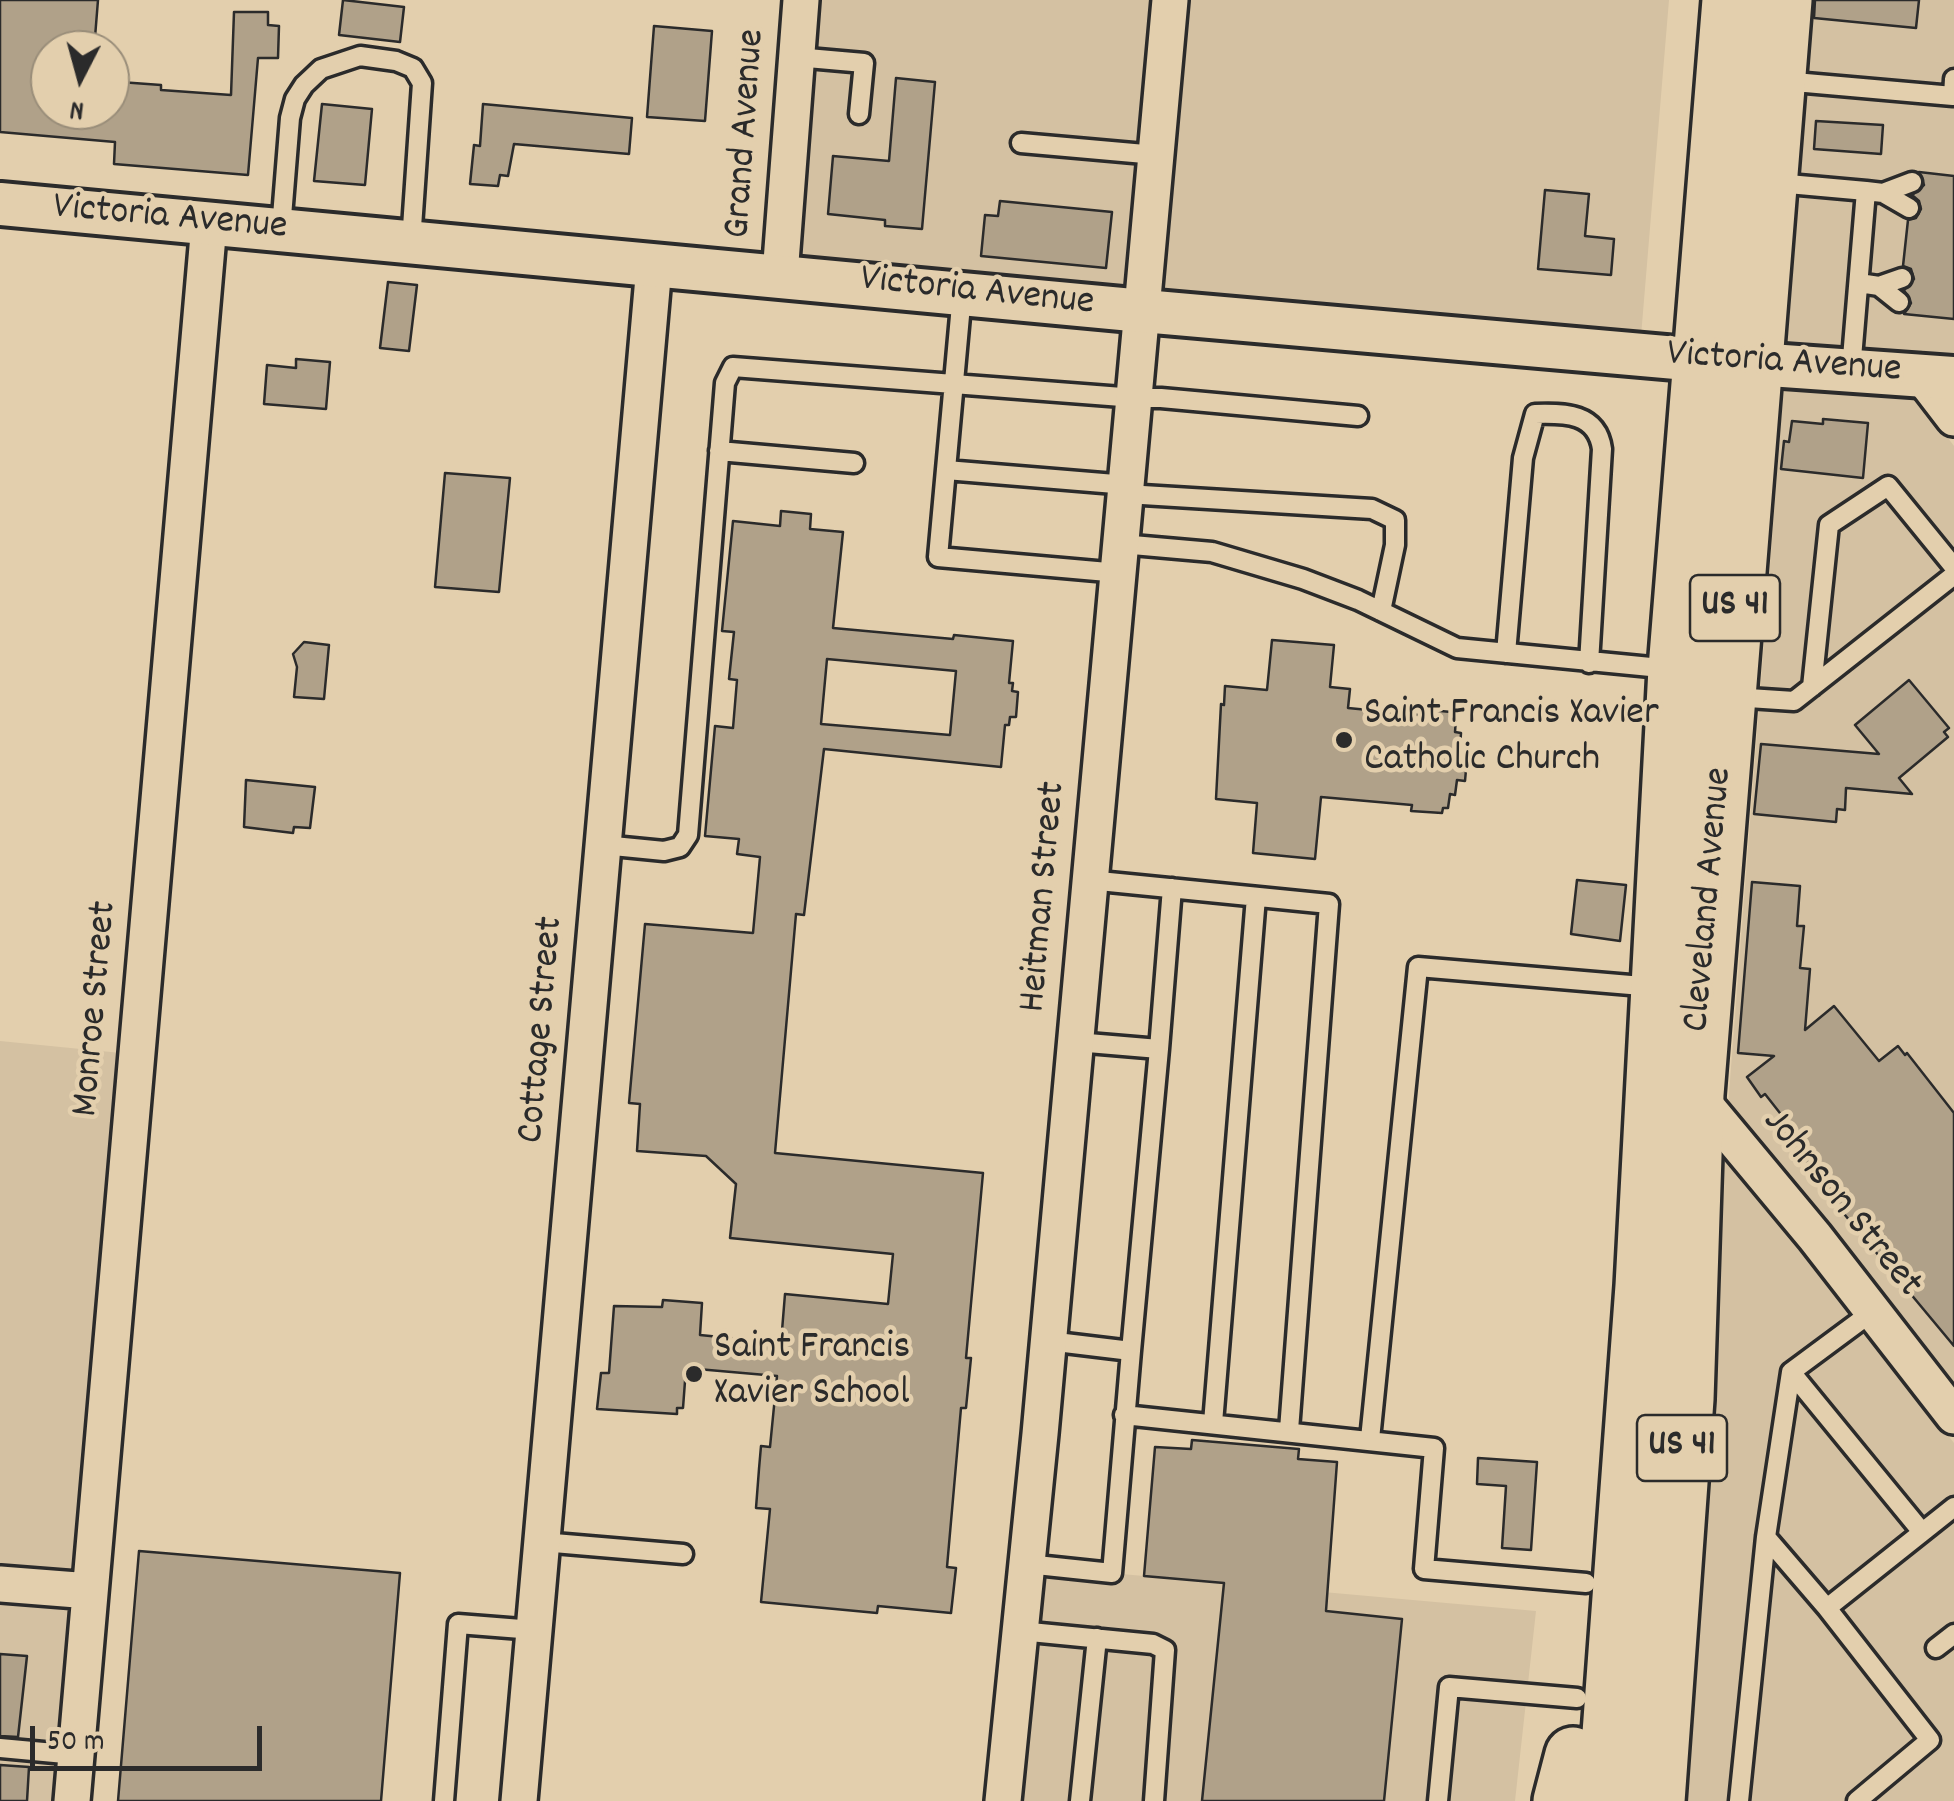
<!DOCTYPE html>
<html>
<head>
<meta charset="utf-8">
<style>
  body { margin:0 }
  #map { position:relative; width:1954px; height:1801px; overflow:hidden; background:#e3cfad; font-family:Dekko,sans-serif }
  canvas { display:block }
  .north { position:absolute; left:30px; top:30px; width:100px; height:100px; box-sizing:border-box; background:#e3cfad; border:2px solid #998d79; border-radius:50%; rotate:186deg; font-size:28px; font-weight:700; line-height:40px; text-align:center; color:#2b2b2b }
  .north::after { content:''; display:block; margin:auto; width:35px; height:45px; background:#2b2b2b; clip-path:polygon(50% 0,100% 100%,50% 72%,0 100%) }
  .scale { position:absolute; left:30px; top:1726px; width:232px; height:45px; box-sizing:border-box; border:5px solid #2b2b2b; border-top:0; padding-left:12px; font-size:30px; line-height:35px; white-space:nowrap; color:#2b2b2b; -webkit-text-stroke:8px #e3cfad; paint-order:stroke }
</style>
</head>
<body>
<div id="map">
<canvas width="1954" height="1801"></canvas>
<div class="north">N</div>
<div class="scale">50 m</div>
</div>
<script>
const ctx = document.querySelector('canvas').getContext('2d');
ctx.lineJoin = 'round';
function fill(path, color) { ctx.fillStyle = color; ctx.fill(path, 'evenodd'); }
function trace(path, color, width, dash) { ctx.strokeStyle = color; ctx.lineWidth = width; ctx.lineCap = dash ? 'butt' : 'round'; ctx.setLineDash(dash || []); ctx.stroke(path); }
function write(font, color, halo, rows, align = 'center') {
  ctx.font = font + ' Dekko,sans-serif'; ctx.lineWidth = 9; ctx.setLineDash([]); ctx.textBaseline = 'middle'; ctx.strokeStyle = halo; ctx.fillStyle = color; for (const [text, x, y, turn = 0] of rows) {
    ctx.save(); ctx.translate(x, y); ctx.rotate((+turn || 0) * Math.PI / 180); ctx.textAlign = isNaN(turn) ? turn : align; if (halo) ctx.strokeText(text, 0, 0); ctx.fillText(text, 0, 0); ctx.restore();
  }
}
const built = new Path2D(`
  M817,0H1153L1129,291L798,259Z
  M1186,0H1669L1641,336L1161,294Z
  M1813,0H1954V360L1929,357L1923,350L1916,357L1787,348Z
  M1784,384L1913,392L1954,446V1388L1728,1106Z
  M0,1041L121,1053L75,1572L0,1566Z
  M1724,1155L1802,1249L1954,1443V1801H1677L1685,1662Z
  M1043,1567L1536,1611L1515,1801H1019Z
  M0,1602L72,1608L55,1801H0Z`);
const building = new Path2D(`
  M0,0H98L94,50H50V110H118L120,82L161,85V90L231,95L234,12H268V25L279,26L278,58H258L248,175L114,164L115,142L0,132Z
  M343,0L404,7L400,42L339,35Z
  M1815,0H1919L1916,28L1814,18Z
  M654,26L712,31L705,121L647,117Z
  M896,78L935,82L922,229L885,226V220L828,214L833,156L889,161Z
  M322,104L372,109L365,185L314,181Z
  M483,104L632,118L629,154L514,144L508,176L500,175L498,186L470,184L474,145L480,146Z
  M1816,121L1883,125L1881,154L1814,149Z
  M1919,172L1954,176V319L1904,314L1911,303L1904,290L1914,279L1911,269L1903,266L1908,220L1916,218L1921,209L1919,201L1912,195L1924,185Z
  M1545,190L1589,194L1585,236L1614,239L1611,275L1538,269Z
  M1000,201L1112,212L1106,268L981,256L985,215L998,216Z
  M388,282L417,285L409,351L380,348Z
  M296,359L330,362L326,409L264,404L267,365L296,368Z
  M1823,419L1868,423L1863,478L1781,469L1784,441L1789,442L1792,421L1823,424Z
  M445,473L510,478L499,592L435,587Z
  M781,511L811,514L810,529L843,532L833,628L953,639L954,635L1013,641L1009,683H1013L1012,691L1018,692L1016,717H1010L1009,725H1005L1001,767L824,749L804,915L796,914L775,1153L983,1173L966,1358H971L966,1408H961L947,1567L956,1568L951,1613L878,1606L877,1613L761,1602L770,1509L756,1508L759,1469L761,1446L770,1447L777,1376L686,1368L683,1408H677V1414L597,1409L601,1373H609L614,1306L662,1307L663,1300L702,1303L700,1335L781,1343L785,1294L888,1304L893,1254L730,1238L736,1184L706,1156L637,1151L640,1104L629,1103L645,924L753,933L760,857L737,854L739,839L705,836L715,726L733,728L737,680L729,679L734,632L722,631L733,521L780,526ZM827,659L956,671L950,735L821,724Z
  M1272,640L1334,645L1330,687L1350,689L1348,708L1420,715V709L1451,712V718H1456L1455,732L1461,733L1460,747H1468L1465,781L1457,780L1455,795L1450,794L1448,808H1443L1442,813L1411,811L1412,805L1321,797L1315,859L1253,853L1257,803L1216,799L1221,704L1224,705L1225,686L1267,690Z
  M304,642L329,645L324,699L294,697L297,667L293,654Z
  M1909,680L1949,728L1944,732L1948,737L1899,778L1912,794L1846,788L1845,810L1837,809L1836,822L1754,814L1761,744L1879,754L1855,725Z
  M246,780L315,787L310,828L294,827L293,833L244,827Z
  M1577,880L1626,885L1620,941L1571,934Z
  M1752,882L1800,886L1797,926H1804L1800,968L1810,969L1805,1030L1834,1006L1879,1061L1898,1046L1905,1055L1907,1053L1954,1113V1346L1825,1191L1799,1158L1809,1150L1765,1094L1761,1097L1747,1077L1774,1056L1738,1053Z
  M1192,1440L1299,1449L1298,1459L1337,1462L1326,1611L1402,1619L1384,1801H1202L1224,1583L1144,1576L1155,1447L1191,1449Z
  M1478,1458L1537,1462L1531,1550L1502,1548L1506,1486L1477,1484Z
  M139,1551L400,1573L381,1801H118Z
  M0,1654L27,1656L18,1737L0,1736Z
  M0,1765L29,1767L27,1801H0Z`);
const service = new Path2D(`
  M796,57L864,63L859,114
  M1783,81L1953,96L1954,79
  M1021,143L1156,155
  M1777,183L1866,191
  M1909,208L1883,193L1912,182
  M281,229L290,118L295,99L304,85L321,69L360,56L396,61L413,68L422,83L411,242
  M1859,283L1879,286L1902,278
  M1879,286L1899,302
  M962,294L938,557L1119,573
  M1851,370L1866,191L1883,193
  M719,451L854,463
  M946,470L1127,485
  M1126,494L1372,509L1395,520V545L1381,611
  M1121,544L1212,552L1303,579L1358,600L1457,648L1671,669
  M1506,653L1523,458L1535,414C1565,413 1597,413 1602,449L1589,663
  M1812,687L1829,525L1888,486L1954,567
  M1733,697L1794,701L1954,575
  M603,845L664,851L680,847L688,835L725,383L733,367L1135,398H1161L1358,416
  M1089,880L1329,904L1289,1430
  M1076,1042L1159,1049L1131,1351
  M1159,1049L1172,888
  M1791,1372L1922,1532
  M1124,1415L1434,1448L1424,1569L1586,1583
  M1213,1423L1256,897
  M1370,1439L1418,967L1654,987
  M1766,1537L1827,1608
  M542,1542L683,1554
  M1027,1564L1112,1573L1131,1351L1048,1341
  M1020,1631L1153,1644L1165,1650L1154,1801
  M1936,1648L1954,1634
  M0,1748L76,1755
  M444,1801L458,1624L534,1630
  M1080,1801L1097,1638
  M1438,1801L1449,1687L1577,1698
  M1739,1801L1766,1537L1791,1372L1872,1312
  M1857,1801L1930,1740L1827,1608L1954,1507`);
const minor = new Path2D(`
  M780,275L801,0
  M1921,375L1954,418
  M1696,1094L1815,1237L1954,1416
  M0,1584L90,1591
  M72,1801L209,224
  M519,1801L654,266
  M1003,1801L1040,1434L1170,0`);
const tertiary = new Path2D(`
  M0,204L1143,311L1699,360L1954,378`);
const primary = new Path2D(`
  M1561,1801L1573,1755
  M1605,1801L1643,1286L1676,669L1730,0
  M1657,1801L1686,1399L1696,1094L1784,0`);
const markers = [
  [1344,740,10,"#2b2b2b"],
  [694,1374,10,"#2b2b2b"]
];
const shields = [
  [1735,608,90],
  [1682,1448,90]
];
const shieldNames = [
  ["US 41",1735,608],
  ["US 41",1682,1448]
];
const streetNames = [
  ["Grand Avenue",748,134,-86],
  ["Victoria Avenue",170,220,5],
  ["Victoria Avenue",977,294,6],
  ["Victoria Avenue",1784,365,4],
  ["Heitman Street",1046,897,-85],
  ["Cleveland Avenue",1711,900,-85],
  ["Monroe Street",98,1009,-85],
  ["Cottage Street",544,1030,-85],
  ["Johnson Street",1840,1205,51]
];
const poiNames = [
  ["Saint Francis Xavier",1364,717],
  ["Catholic Church",1364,763],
  ["Saint Francis",714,1351],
  ["Xavier School",714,1397]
];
fill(built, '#d4c1a2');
fill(building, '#b0a189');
trace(building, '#2b2b2b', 2.5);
trace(service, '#2b2b2b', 25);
trace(minor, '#2b2b2b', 42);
trace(tertiary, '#2b2b2b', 50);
trace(primary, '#2b2b2b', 62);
trace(service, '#e3cfad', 18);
trace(minor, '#e3cfad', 35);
trace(tertiary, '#e3cfad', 42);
trace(primary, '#e3cfad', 55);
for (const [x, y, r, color] of markers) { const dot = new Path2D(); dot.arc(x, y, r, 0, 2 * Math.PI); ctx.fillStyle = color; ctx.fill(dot); trace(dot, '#e3cfad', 4); }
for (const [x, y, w] of shields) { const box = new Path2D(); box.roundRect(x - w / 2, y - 33, w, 66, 8); ctx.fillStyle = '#e3cfad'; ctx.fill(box); trace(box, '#2b2b2b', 2.5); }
write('bold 38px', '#2b2b2b', null, shieldNames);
write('40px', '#2b2b2b', '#e3cfad', streetNames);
write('40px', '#2b2b2b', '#e3cfad', poiNames, 'left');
</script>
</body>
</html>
